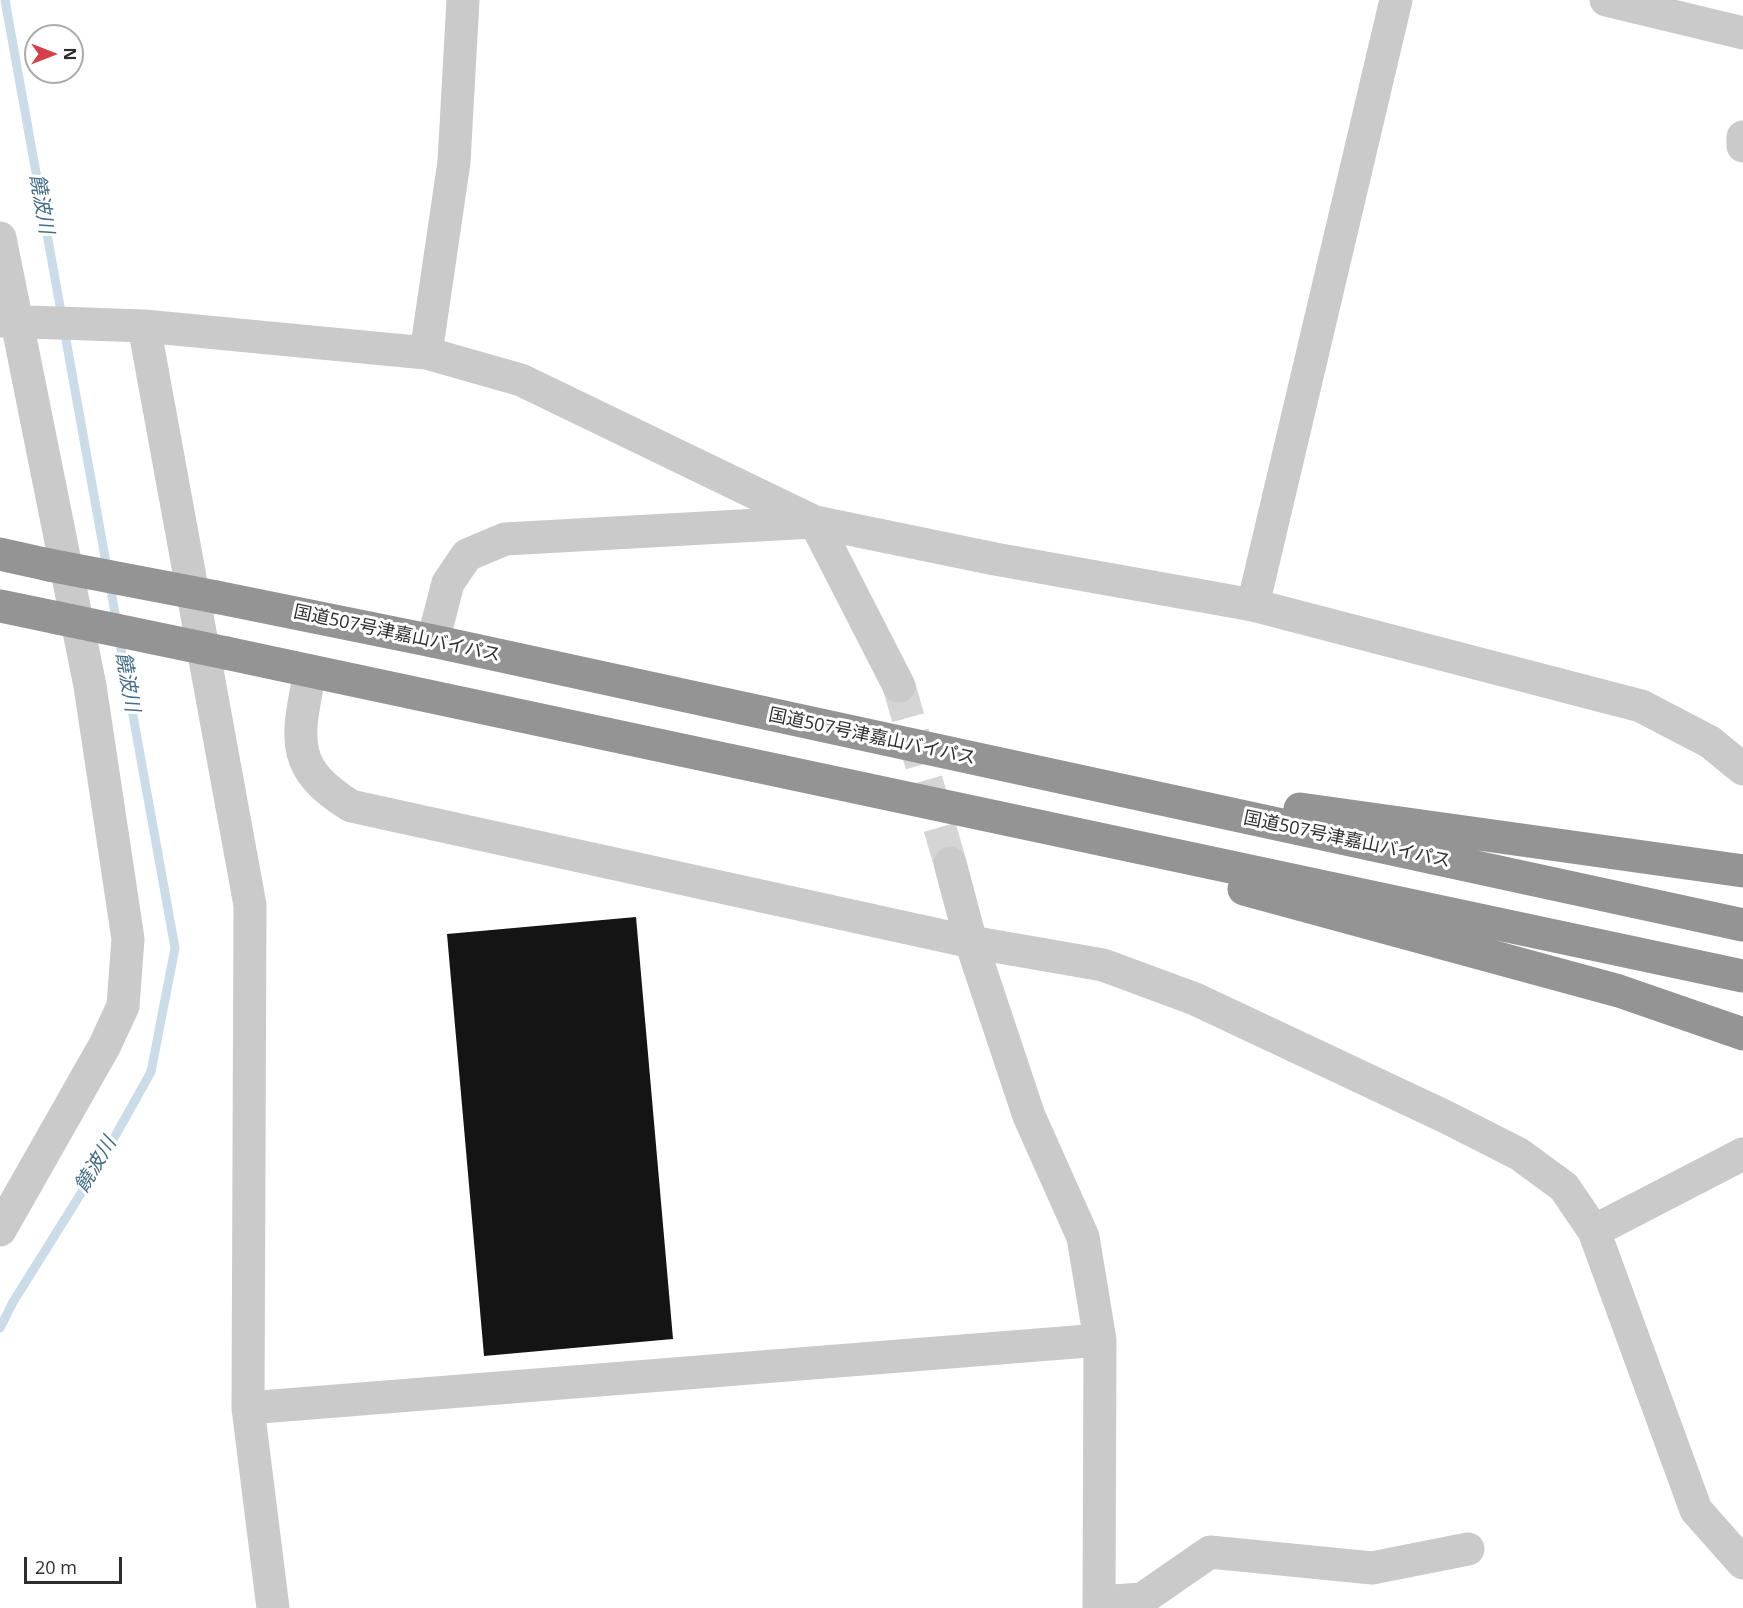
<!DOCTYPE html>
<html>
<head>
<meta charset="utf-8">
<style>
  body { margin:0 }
  #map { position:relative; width:1743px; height:1608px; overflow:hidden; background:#fff; font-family:"Open Sans",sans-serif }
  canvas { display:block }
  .north { position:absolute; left:24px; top:24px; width:60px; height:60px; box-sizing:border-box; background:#fff; border:2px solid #ababab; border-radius:50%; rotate:90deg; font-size:16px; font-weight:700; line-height:24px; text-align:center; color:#2d2d2d }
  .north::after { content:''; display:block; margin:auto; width:21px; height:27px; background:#d63e48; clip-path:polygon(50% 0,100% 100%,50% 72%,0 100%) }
  .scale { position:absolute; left:24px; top:1557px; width:98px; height:27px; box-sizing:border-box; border:3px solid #2d2d2d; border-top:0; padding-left:8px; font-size:18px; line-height:21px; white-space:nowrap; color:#2d2d2d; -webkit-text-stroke:4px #fff; paint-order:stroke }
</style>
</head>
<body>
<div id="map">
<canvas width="1743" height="1608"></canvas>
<div class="north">N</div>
<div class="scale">20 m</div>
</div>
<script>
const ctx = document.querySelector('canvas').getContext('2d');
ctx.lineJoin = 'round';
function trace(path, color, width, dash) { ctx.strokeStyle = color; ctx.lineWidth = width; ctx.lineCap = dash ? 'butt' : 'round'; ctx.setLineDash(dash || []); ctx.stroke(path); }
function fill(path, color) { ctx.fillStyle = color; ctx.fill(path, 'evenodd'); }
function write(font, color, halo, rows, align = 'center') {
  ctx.font = font + ' "Open Sans","Noto Sans JP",sans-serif'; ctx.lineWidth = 6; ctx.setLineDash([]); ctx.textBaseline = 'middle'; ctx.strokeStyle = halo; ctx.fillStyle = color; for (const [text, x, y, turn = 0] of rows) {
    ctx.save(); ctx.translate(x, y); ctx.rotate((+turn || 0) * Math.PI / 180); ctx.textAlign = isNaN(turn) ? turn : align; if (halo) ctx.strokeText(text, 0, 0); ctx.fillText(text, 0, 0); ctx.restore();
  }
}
const stream = new Path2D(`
  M5,0L117,624
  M0,1328L13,1302L100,1163L151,1072L175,948L119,638`);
const building = new Path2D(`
  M636,917L673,1339L484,1356L447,934Z`);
const minorTunnel = new Path2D(`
  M899,686L950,863`);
const minor = new Path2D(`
  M1606,0L1743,33
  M1743,137V146
  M0,238L90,686L128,939L123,1006L105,1045L0,1230
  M0,321L144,326L426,353L521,380L815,522L995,559L1253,605L1641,706L1710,742L1743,769
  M144,326L250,905L248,1408L273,1608
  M426,353L454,162L463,0
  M815,522L899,686
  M1253,605L1396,0
  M433,641L448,583L467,555L505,539L813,522
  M310,671C298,736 287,767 351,806L971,942L1103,965L1195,999L1446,1117L1519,1154L1564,1187L1594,1231L1696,1510L1743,1563
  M950,863L971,942L1029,1116L1083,1237L1100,1340L1099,1608
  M1594,1231L1743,1154
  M248,1408L1100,1340
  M1099,1602L1142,1599L1210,1552L1372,1568L1468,1549`);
const highway = new Path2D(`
  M0,554L49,565
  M216,597L433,641L1743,925
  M0,606L58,618
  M226,653L1743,976
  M1300,809L1743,871
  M1244,889L1619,991L1743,1034`);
const highwayBridge = new Path2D(`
  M49,565L216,597
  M58,618L226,653`);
const streetNames = [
  ["国道507号津嘉山バイパス",397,634,12],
  ["国道507号津嘉山バイパス",872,737,12],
  ["国道507号津嘉山バイパス",1347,840,12]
];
const waterNames = [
  ["饒波川",41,204,80],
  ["饒波川",127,682,80],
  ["饒波川",96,1165,-59]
];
trace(stream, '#cadce8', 9);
fill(building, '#141414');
trace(minorTunnel, '#d5d5d5', 33, [33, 16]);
trace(minor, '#cacaca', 33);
trace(highway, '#949494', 33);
trace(highwayBridge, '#949494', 33);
write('18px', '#2d2d2d', '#fff', streetNames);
write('italic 20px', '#436d88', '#fff', waterNames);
</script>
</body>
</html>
